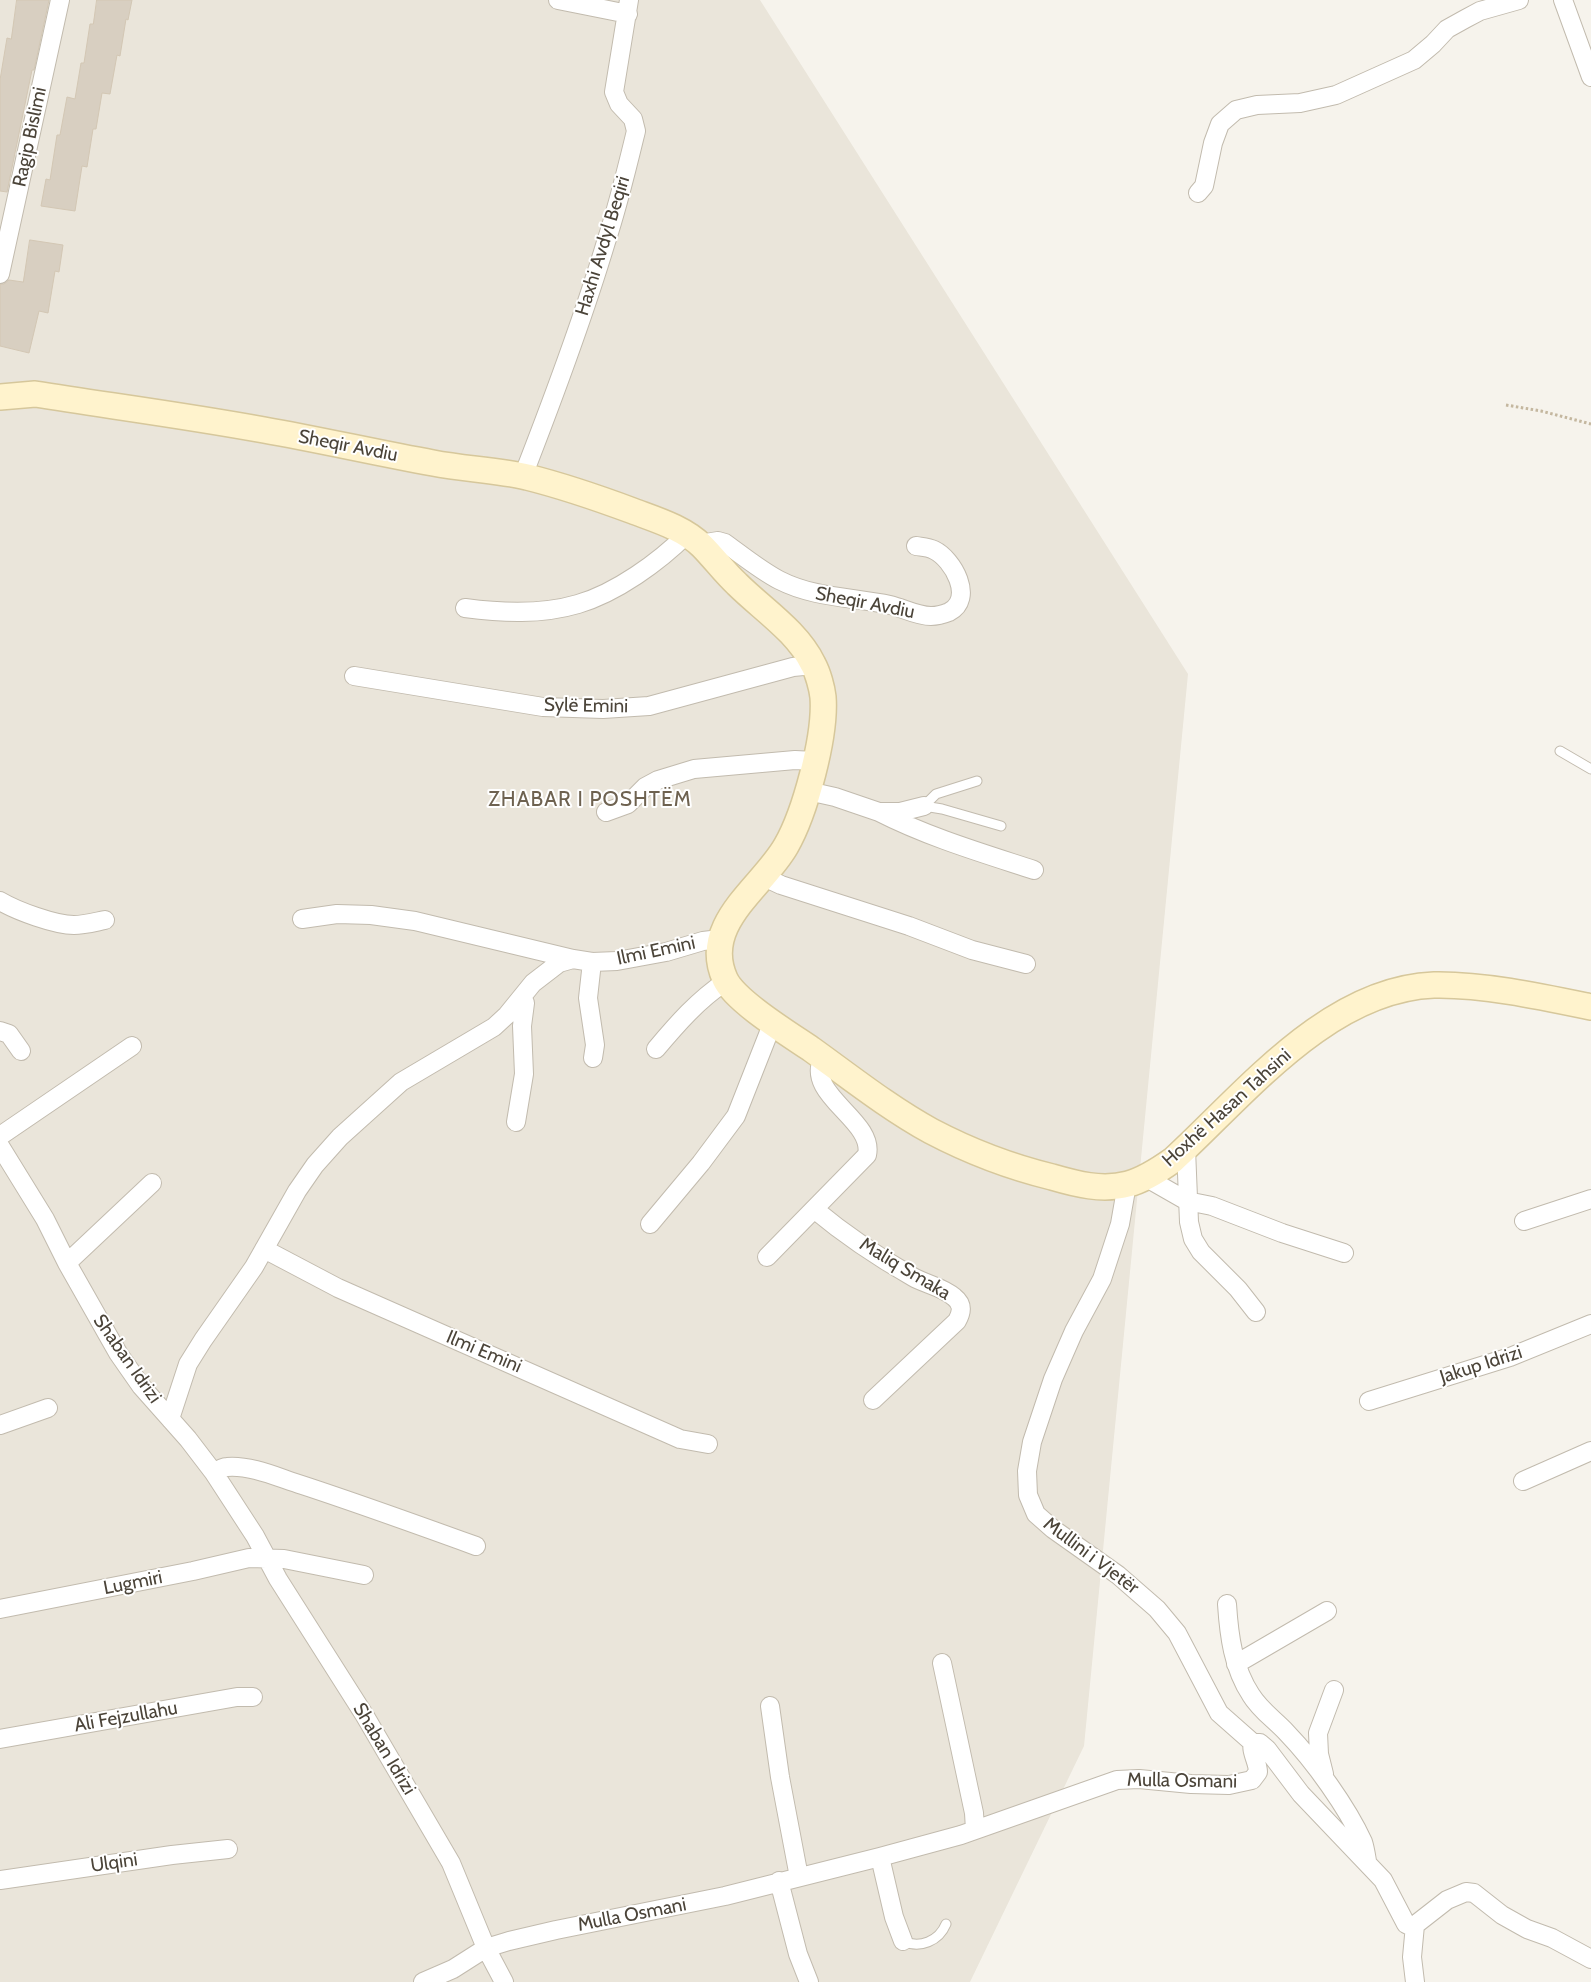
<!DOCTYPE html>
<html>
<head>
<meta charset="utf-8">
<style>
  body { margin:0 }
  canvas { display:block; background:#f6f3ec }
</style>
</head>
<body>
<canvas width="1591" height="1982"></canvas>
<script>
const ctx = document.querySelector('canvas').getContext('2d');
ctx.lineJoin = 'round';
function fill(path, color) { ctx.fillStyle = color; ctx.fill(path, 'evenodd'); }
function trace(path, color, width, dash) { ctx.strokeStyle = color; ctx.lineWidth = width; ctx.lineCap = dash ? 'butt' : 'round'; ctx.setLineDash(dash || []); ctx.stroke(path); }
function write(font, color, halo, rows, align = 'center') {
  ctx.font = font + ' Cabin,sans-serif'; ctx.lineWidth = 4; ctx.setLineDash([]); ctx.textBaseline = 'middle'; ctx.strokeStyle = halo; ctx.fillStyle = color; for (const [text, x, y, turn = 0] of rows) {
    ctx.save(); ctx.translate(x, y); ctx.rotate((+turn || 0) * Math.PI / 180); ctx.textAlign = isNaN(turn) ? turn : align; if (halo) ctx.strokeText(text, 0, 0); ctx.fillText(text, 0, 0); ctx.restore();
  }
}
const residential = new Path2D(`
  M0,0H760L1188,674L1084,1746L970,1982H0Z`);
const building = new Path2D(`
  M17,0H49L34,70H32L7,192L0,191V80L7,38L11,39Z
  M97,0H132L128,20L126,19L120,56L117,55L110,94L102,93L96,129H93L87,167L82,166L75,211L41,206L46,179L50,180L57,135H60L67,97L75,99L81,63H84L90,24H93Z
  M30,240L63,245L59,272L55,271L48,313L39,311L29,353L0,346V284H4L9,280L23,282Z`);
const path = new Path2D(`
  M1506,405L1541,411L1591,424`);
const lane = new Path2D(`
  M1560,751L1591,769
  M924,806L942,809L1001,826
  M924,806L936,794L977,781
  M903,1941C920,1949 939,1941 946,1924`);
const street = new Path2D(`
  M558,0L628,14
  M1563,0L1591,77
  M1198,193L1204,186L1213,143L1220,124L1236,110L1257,105L1300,103L1336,95L1414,60L1433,44L1447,29L1465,19L1480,11L1519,0
  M0,274L60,0
  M523,476C553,399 582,322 606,242C618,206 627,168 636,131L633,119L619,104L614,92L629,0
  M700,544L718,541L725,543C743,556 760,570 779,580C814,598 853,597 890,605C903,608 917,616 931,616C936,616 944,614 949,612C975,599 953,559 934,550C928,547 922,547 916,546
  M465,608C502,613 541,615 578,604C616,593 659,562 687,534
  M354,676L543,707L603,709L649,706L793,667L814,665
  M808,791L835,797L879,812H900L924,806
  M606,812L628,804L645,787L658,780L694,769L795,760L815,761
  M879,812C928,837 982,853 1034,870
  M764,877L781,885L909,926L972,950L1026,964
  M0,901C17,911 55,925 74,925C84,925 95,922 105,920
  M302,919L337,914L371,915L415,921L573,959
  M592,962L588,998L595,1045L593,1058
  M0,1031L9,1034L21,1051
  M656,1049C677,1024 698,1000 725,982
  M516,1122L524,1074L522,1026L525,1003L522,998
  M0,1136L132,1046
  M0,1146L45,1219L67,1263L118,1353L141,1386L188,1439L214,1473L255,1536L278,1579L365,1716L451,1863L486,1948L504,1982
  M1186,1149L1189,1222L1193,1239L1201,1252L1238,1289L1256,1312
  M1145,1177L1187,1201L1212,1206L1282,1233L1344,1253
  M1127,1184L1120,1224L1102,1279L1074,1331L1053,1379L1032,1442L1027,1471L1028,1495L1036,1514L1053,1529L1118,1575L1157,1609L1177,1633L1219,1713L1253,1743H1260L1267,1749L1301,1794L1383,1880L1406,1924L1410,1926L1415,1925L1447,1900L1466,1892L1474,1893L1502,1915L1527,1929L1552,1938L1591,1959
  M814,1209C844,1234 878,1257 913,1277C925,1284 943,1287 954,1297C963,1304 962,1312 957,1321L873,1400
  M1524,1221L1591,1199
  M650,1224L701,1163L736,1116L773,1022
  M264,1249L338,1288L680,1439L708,1444
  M767,1257L867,1155C875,1120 804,1095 823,1058
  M67,1263L152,1183
  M1369,1401L1510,1357L1591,1324
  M170,1419L188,1364L203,1340L254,1267L297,1191L315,1165L340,1137L401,1082L494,1027L507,1015L533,983L559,963L573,959L592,962L617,961L666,952L703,941L720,939
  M0,1425L48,1408
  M214,1473C218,1470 222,1467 227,1467C252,1465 279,1478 302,1485C360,1504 418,1525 476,1546
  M1523,1481L1591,1451
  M1227,1604C1229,1635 1233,1668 1251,1695C1260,1710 1275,1720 1287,1733C1314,1761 1347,1807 1363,1842C1365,1848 1366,1855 1367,1861
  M0,1609L193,1571L249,1558L284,1559L364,1575
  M942,1663L974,1813L975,1830
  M1236,1664L1327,1611
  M770,1706L780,1777L799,1877
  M0,1739L237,1697H253
  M1324,1774L1319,1754L1318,1733L1334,1690
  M880,1857L894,1917L903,1941
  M0,1880L172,1855L228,1849
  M779,1881L798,1954L809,1982
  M423,1982L453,1969L486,1948L509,1941L556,1930L725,1896L880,1857L961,1835L1117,1780L1139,1779L1191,1784L1229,1785L1252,1780L1258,1772C1258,1762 1250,1751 1253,1743
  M1415,1982L1412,1957L1415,1925`);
const secondary = new Path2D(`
  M0,397L35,394C111,406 188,416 264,430C321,440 377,453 433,463C464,469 496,470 527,477C563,486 598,498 633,511C657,520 684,528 702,546C714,558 724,572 737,584C762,609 797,631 813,664C818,673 822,688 823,697C826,736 805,813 786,846C762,888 700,924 725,979C735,1001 789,1034 811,1049C850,1077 889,1108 931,1131C969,1151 1011,1167 1052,1177C1076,1184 1102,1191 1128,1184C1144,1180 1159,1170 1173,1160C1245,1094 1328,989 1434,985C1483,984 1543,997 1591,1007`);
const streetNames = [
  ["Ragip Bislimi",30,137,-78],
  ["Haxhi Avdyl Beqiri",603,246,-73],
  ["Sheqir Avdiu",348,446,11],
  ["Sheqir Avdiu",865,603,11],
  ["Sylë Emini",586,706,1],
  ["Ilmi Emini",656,951,-12],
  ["Hoxhë Hasan Tahsini",1227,1108,-42],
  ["Maliq Smaka",905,1269,31],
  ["Ilmi Emini",484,1352,23],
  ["Shaban Idrizi",127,1359,55],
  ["Jakup Idrizi",1481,1365,-18],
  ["Mullini i Vjetër",1091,1556,37],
  ["Lugmiri",133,1583,-11],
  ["Ali Fejzullahu",126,1717,-10],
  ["Shaban Idrizi",384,1749,59],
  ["Mulla Osmani",1182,1781,1],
  ["Ulqini",114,1863,-8],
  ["Mulla Osmani",632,1915,-11]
];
const quarterNames = [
  ["ZHABAR I POSHTËM",590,800]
];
fill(residential, '#eae5da');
fill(building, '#d8cfc1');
trace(building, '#d3c7b4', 1);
trace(lane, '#c2bbae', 11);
trace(street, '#c2bbae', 20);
trace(secondary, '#d6c79b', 28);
trace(path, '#c4b79f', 3, [2.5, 2.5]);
trace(lane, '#fff', 9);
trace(street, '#fff', 18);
trace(secondary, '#fff3cd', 25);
write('19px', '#4b4439', '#fff', streetNames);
ctx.letterSpacing = '1px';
write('21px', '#6e6250', '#fff', quarterNames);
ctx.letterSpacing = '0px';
</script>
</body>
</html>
